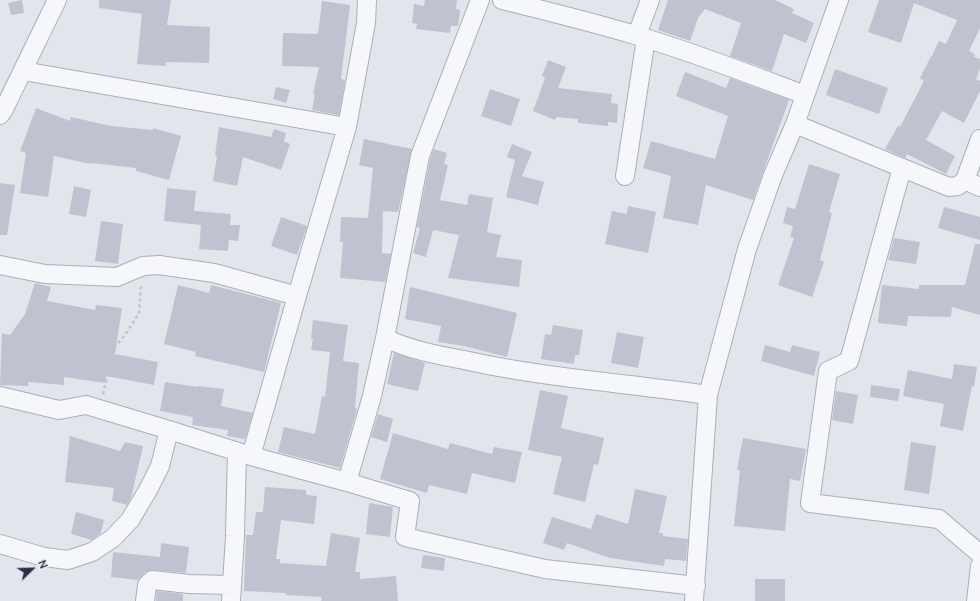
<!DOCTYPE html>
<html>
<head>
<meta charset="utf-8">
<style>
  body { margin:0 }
  #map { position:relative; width:980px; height:601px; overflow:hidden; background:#e3e5ec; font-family:Manrope,sans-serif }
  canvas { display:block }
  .north { position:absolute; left:12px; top:549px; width:40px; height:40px; -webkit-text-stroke:3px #f3f4f9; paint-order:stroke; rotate:67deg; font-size:11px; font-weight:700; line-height:16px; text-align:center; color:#292f45 }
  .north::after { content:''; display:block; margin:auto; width:14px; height:18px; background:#292f45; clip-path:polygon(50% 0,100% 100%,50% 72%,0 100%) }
</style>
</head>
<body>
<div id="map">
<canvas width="980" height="601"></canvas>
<div class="north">N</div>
</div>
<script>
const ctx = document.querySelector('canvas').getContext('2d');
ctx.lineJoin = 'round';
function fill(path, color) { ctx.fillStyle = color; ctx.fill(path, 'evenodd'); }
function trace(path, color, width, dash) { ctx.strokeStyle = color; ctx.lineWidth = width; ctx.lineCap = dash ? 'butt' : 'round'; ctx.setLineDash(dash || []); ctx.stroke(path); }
const building = new Path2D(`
  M22,0L24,13L11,15L8,3Z
  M99,0H171L167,25L210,27L209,63L166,62V66L137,64L142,14L99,8Z
  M425,0H457L456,9L460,10L458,26H451L450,33L416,29L417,24L412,23L414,4L424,6Z
  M668,0H775L794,9L792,13L814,23L806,43L784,34L772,71L730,56L741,23L705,9L698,18L690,41L658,30Z
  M879,0H980V28L969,51L975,54L974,57L980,59V69L976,79L980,81V91L964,123L942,111L926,140L955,156L946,174L907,154L905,158L885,149L898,126L900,127L924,81L920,78L931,56H932L939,41L946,44L957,20L914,3L901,43L868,32Z
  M322,1L350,5L341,79L345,80L339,115L312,110L315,94H313L319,67L282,66L283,33L318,34Z
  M548,60L566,67L558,88L612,94L611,103L618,104L617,123L608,122V126L578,123V119L556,117L555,120L533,111L545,78L542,76Z
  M835,69L888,88L879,114L826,95Z
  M685,72L726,88L730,78L789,100L753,200L706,185L698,225L663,218L671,176L643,168L651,141L715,159L728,116L676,96Z
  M276,87L290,90L286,103L273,99Z
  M490,89L520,99L511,126L481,116Z
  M36,108L70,121L71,117L111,126L153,130V128L181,136L169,180L136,171V168L92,163L91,164L54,156L48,197L20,193L26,153L20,151Z
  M219,127L271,137L274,129L286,133L284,141L290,144L281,170L243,157L237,186L213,181L217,156L215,155Z
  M364,139L412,149L398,212L383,211L382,253L391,254L385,282L340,278L343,242H340L341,217L368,218L373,168L359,165Z
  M512,144L532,152L522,176L544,182L538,205L506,197L515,160L507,157Z
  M434,149L447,153L444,164L448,165L440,200L467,205L469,194L493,198L487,232L501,235L496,257L522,260L519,287L448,278L459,235L433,230L426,257L413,253L420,228L417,227L430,159Z
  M809,164L840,174L829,212L832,213L820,260L824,262L812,297L778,285L794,238L790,237L793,226L783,223L787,207L795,209Z
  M0,183L15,185L7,235H0Z
  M74,186L91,190L86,217L69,214Z
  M167,188L196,191L194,211L231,214L230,225H240L238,241L229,240L228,251L199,249L201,225L164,221Z
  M628,206L656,212L648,253L605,244L612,211L627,214Z
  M944,207L980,217V240L938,228Z
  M281,217L307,226L297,255L271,246Z
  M101,221L123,224L118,264L95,261Z
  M894,238L920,242L916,264L888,260Z
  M975,244H980V315L952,307L951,317L908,316L907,326L878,323L882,285L919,289V285H965Z
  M35,283L51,287L47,301L95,310L96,305L122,308L115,354L158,362L154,385L106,376L105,383L64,377V385L28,382V386L0,385L2,333L10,335L25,314Z
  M178,285L209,293L211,285L281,303L264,372L195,356L196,352L164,344Z
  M410,287L517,313L507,357L464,346L438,342L441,326L405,319Z
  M313,320L348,325L343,361L359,363L355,408L357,409L340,468L278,452L284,427L315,434L322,396L325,397L330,352L311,350L313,339H311Z
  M553,325L583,330L579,355H575L574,364L541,359L545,334L551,335Z
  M617,332L644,337L638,368L611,363Z
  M765,345L790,352L792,345L820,352L814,376L761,361Z
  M394,353L425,363L418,391L387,384Z
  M954,364L977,367L974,387L972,386L963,431L940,426L944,404L903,396L908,370L952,379Z
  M165,382L197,387V386L224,389L221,406L253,413L245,439L227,436L228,430L192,425L193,417L160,411Z
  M871,385L900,389L898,401L870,397Z
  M540,390L568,396L561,428L604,438L598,465L594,464L585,502L553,494L562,457L528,450Z
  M836,391L858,395L853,424L832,420Z
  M378,414L393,419L387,442L371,437Z
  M393,433L448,449L450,443L492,454L494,447L522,452L515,483L472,473L467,494L429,485L427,493L380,479Z
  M70,436L120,451L125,442L143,446L131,498L127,505L112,501L114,488L65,482Z
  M743,438L806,449L800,481L790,479L785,531L734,526L740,470H737Z
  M911,442L936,446L929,494L904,490Z
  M265,487L306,490V495L317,496L314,524L281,520L276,559H280V563L326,566L331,533L360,538L355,572H360V579L396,576L398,601H321L322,597L286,595V593L244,591L246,535H253L256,512H263Z
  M635,489L667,496L659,533H663V536L688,539L686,561L665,559L664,566L610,558L567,543L564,550L543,543L552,517L591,529L596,514L628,524Z
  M369,503L393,507L390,537L366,534Z
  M76,512L104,520L101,533L92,540L71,534Z
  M161,543L189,547L186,573L153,570L145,572L138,580L111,577L113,552L160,557Z
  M423,555L445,558L444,571L421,568Z
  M755,579H785V601H755Z
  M157,591L183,594V601H156Z`);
const path = new Path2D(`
  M103,394L114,348L125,335L139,313L141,285`);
const minor = new Path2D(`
  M502,0C547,11 591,22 635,35C693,52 749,74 805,95
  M637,35L650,0
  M23,71L347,127
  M0,115L4,109L57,0
  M795,124L949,187L958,186L965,180L980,139
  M902,168L849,361L828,371L810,503L939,519L980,554
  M625,176L646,38
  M965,180L980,187
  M0,265L45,274L117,277L143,266L159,265L214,273L297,296L251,456
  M297,296L347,127L366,23L367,0
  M385,338C410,350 437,355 464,360C544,378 626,383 708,395
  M0,396L59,410L86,405L169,430
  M347,482L372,396L385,338L420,156L480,0
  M0,544L44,557L68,560L92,552L113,538L130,520L148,490L160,466L169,430L251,456L347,482L410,501L405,537L545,569L696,586
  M145,601L147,585L152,580L189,584L232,585
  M231,601L235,536L237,452
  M694,601L708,395L747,249L773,175L795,124L839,0
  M976,601L980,566`);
fill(building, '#bfc3cf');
trace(minor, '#abaeba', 20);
trace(path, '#c1c3cb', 2.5, [3, 3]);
trace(minor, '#f6f7fa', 18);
</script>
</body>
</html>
